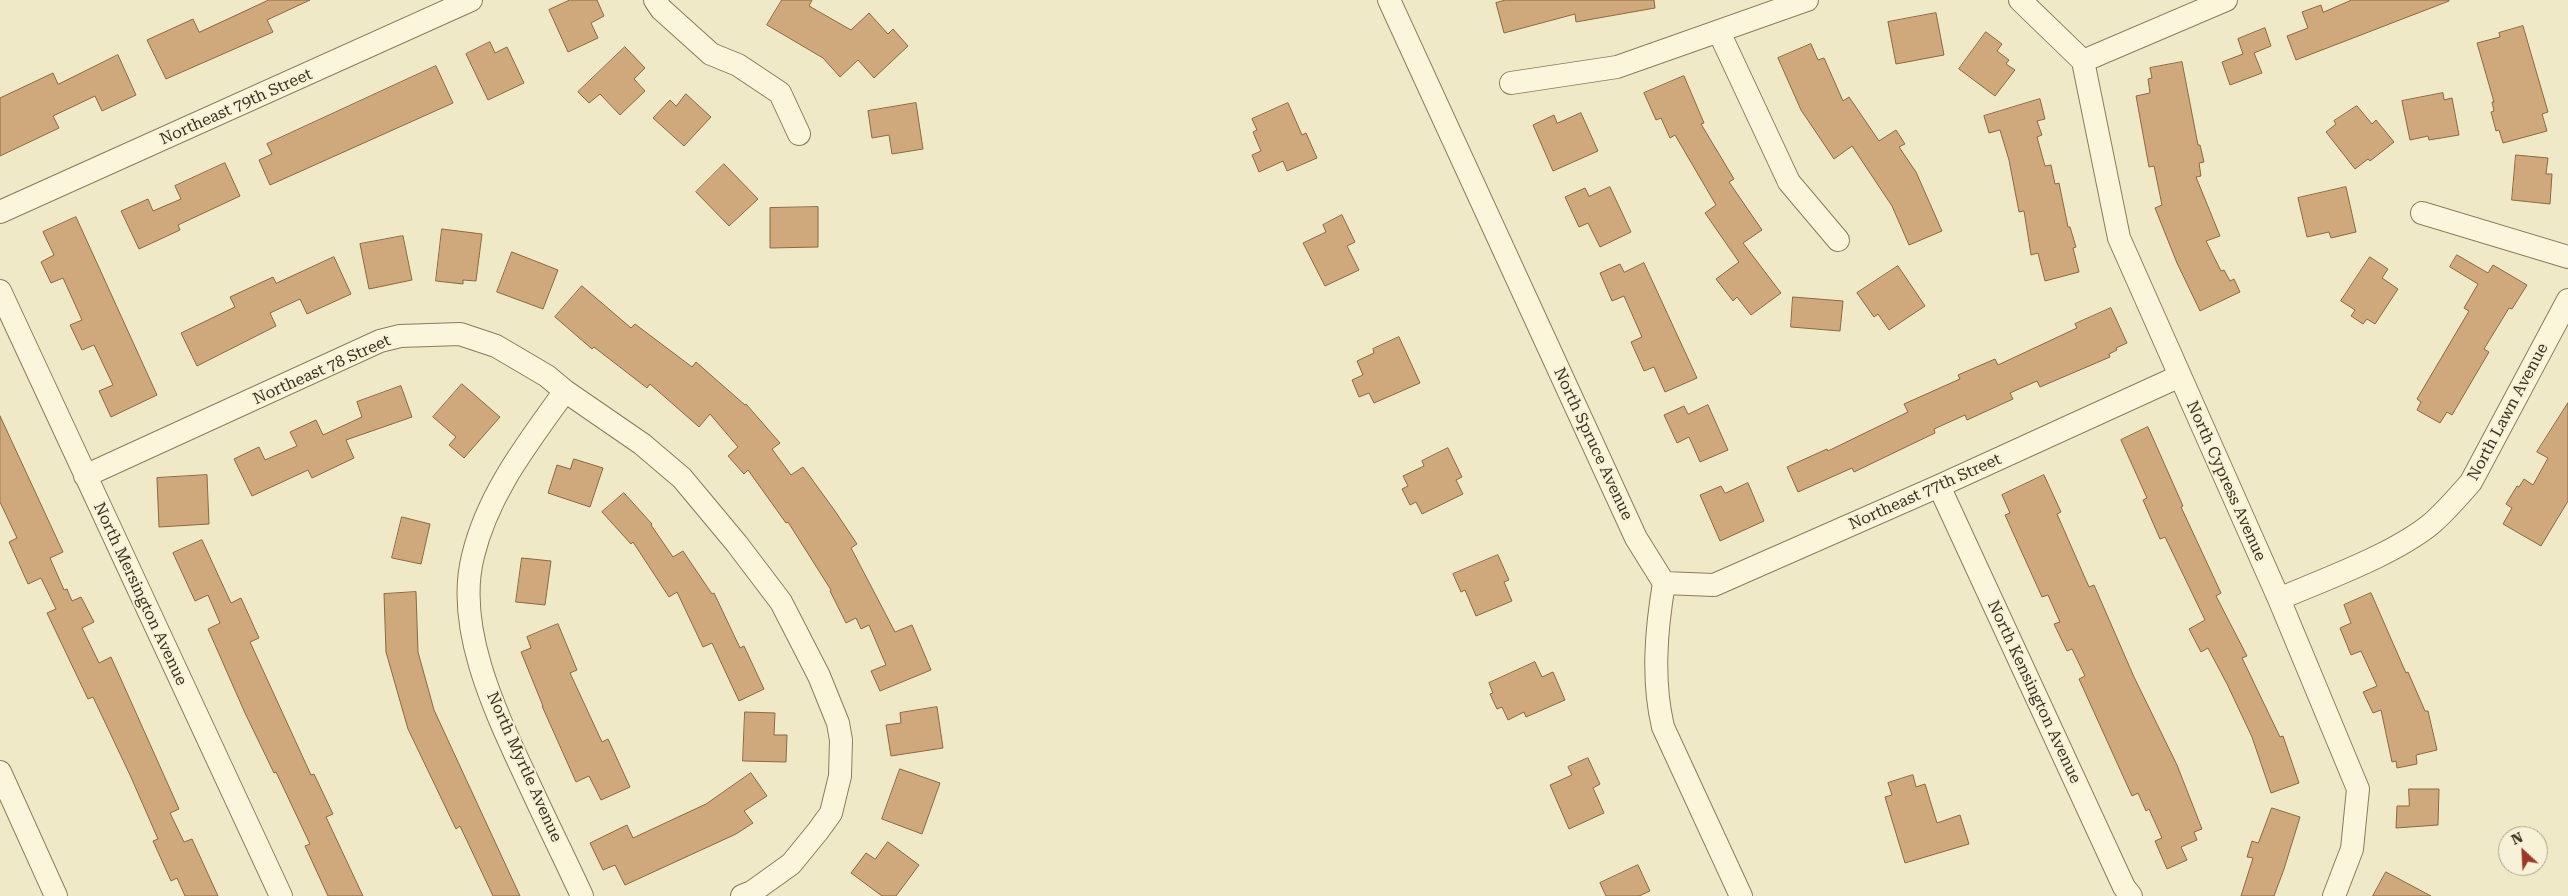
<!DOCTYPE html>
<style>
body{margin:0}
#map{position:relative;width:2568px;height:896px;overflow:hidden;background:#f0e9c7;font-family:"Roboto Serif",serif}
canvas{display:block}
.north{position:absolute;left:2498px;top:826px;width:50px;height:50px;box-sizing:border-box;background:#f7f2d7;border:1px solid #aca58d;border-radius:50%;rotate:335deg;font-size:14px;font-weight:700;line-height:20px;text-align:center;color:#3c311f}
.north::after{content:'';display:block;margin:auto;width:18px;height:22px;background:#9d3829;clip-path:polygon(50% 0,100% 100%,50% 72%,0 100%)}
</style>
<div id="map">
<canvas width="2568" height="896"></canvas>
<div class="north">N</div>
</div>
<script>
const context = document.querySelector('canvas').getContext('2d');
context.lineJoin = 'round';
function fill(path, color) {
  context.fillStyle = color;
  context.fill(path, 'evenodd');
}
function trace(path, color, width, dash) {
  context.strokeStyle = color;
  context.lineWidth = width;
  context.lineCap = dash ? 'butt' : 'round';
  context.setLineDash(dash || []);
  context.stroke(path);
}
function label(font, color, halo, rows, align = 'center') {
  context.font = font + ' "Roboto Serif",serif';
  context.lineWidth = 4;
  context.setLineDash([]);
  context.textBaseline = 'middle';
  context.strokeStyle = halo;
  context.fillStyle = color;
  for (const [text, x, y, turn = 0] of rows) {
    context.save();
    context.translate(x, y);
    context.rotate((+turn || 0) * Math.PI / 180);
    context.textAlign = isNaN(turn) ? turn : align;
    if (halo) context.strokeText(text, 0, 0);
    context.fillText(text, 0, 0);
    context.restore();
  }
}
const building = new Path2D(`
 M269,0H310L267,20L273,32L166,79L147,40L193,19L199,32Z
 M570,0H597L604,16L591,23L598,38L568,52L549,10Z
 M782,0H812L809,6L851,30L869,13L888,34L893,29L908,46L874,78L858,60L840,77L823,58L767,25Z
 M1506,0H1654L1655,8L1576,22L1575,14L1504,33L1496,3Z
 M2352,0H2449V1L2296,60L2287,36L2308,28L2302,12L2321,5L2323,12Z
 M1936,13L1944,55L1896,64L1888,22Z
 M2523,26L2548,112L2542,114L2547,131L2503,143L2499,130L2496,131L2491,112L2494,111L2492,102H2494L2477,43L2500,37L2499,33Z
 M2265,28L2271,46L2254,53L2262,73L2230,85L2222,62L2243,54L2238,39Z
 M1986,32L2002,44L1997,51L2009,60L2006,64L2015,70L1995,96L1959,69Z
 M490,42L495,53L507,47L524,83L488,100L466,54Z
 M1811,44L1818,60L1824,58L1843,101L1849,97L1879,141L1896,130L1905,144L1899,147L1916,172L1942,231L1909,245L1892,206L1852,146L1834,159L1801,110L1778,58Z
 M625,47L645,68L634,79L645,91L620,115L600,94L589,103L578,92Z
 M118,55L136,95L102,111L95,96L53,116L59,128L0,156V98L53,73L58,84Z
 M2182,62L2198,145H2200L2204,162L2199,163L2201,176L2196,177L2220,236L2206,241L2221,271L2224,270L2230,281L2234,279L2240,292L2200,311L2177,263L2155,208L2162,205L2154,166L2149,167L2136,96L2150,93L2148,79L2152,78L2150,68Z
 M436,66L453,103L270,185L259,160L272,154L267,144Z
 M1684,76L1704,123L1701,124L1734,179L1729,182L1762,230L1743,243L1781,293L1751,315L1737,297L1733,301L1716,279L1739,262L1705,213L1716,205L1675,135L1670,138L1661,118L1656,120L1644,93Z
 M2443,93L2444,100L2452,98L2459,135L2429,140L2428,136L2410,140L2402,101Z
 M686,94L711,117L684,146L653,118L670,100L676,106Z
 M2040,99L2045,119L2037,121L2042,135L2037,137L2045,166L2051,165L2055,184L2059,183L2068,227H2070L2076,247L2073,248L2079,272L2045,281L2038,253L2031,255L2024,211L2019,212L2009,160L2000,130L1989,133L1984,116Z
 M916,103L923,149L892,154L889,135L872,138L868,111Z
 M1288,103L1302,135L1306,133L1317,158L1287,171L1283,161L1259,172L1252,155L1261,151L1253,132L1257,130L1252,119Z
 M2357,106L2372,124L2376,120L2394,142L2370,161L2368,159L2355,169L2326,132L2336,124L2334,121Z
 M1581,113L1598,151L1553,171L1533,125L1554,115L1557,123Z
 M2516,155L2548,158L2546,174H2552L2550,204L2512,200Z
 M225,163L240,196L178,225L180,230L139,249L121,211L148,199L153,211L181,199L175,186Z
 M724,164L758,199L729,226L696,192Z
 M1610,187L1631,232L1600,247L1588,223L1579,227L1565,197L1585,188L1589,196Z
 M2346,187L2356,232L2331,238L2329,232L2307,237L2298,198Z
 M818,207V247L770,248V208Z
 M1342,215L1355,242L1347,246L1359,270L1325,286L1303,243L1326,232L1323,225Z
 M76,217L157,395L111,417L99,391L113,385L94,345L82,350L70,325L82,320L63,278L51,283L41,262L54,255L43,232Z
 M442,229L482,234L476,281L463,280V284L436,281Z
 M403,236L412,280L369,289L360,244Z
 M512,252L558,270L543,309L497,292Z
 M2457,255L2488,273L2493,265L2527,285L2512,309L2509,308L2484,349L2489,352L2452,415L2447,412L2440,423L2417,410L2421,402L2417,399L2469,311L2464,308L2478,284L2450,267Z
 M334,257L351,294L307,314L300,299L270,313L276,326L197,366L181,333L235,307L230,297L273,277L276,283Z
 M2370,257L2388,269L2382,278L2398,289L2375,324L2367,319L2363,324L2351,316L2355,310L2341,301Z
 M1644,263L1697,378L1665,392L1654,367L1644,371L1631,342L1642,337L1624,296L1612,301L1600,273L1620,264L1624,272Z
 M1898,266L1925,306L1889,330L1878,314L1874,317L1857,293Z
 M582,286L631,328L635,324L692,367L696,362L745,405L746,404L780,443L772,449L791,475L803,467L835,511L857,544L851,548L895,632L912,625L931,670L880,691L871,671L886,665L869,625L861,629L856,618L846,623L830,591L831,590L788,522L786,523L748,470L744,474L728,456L738,447L710,414L699,427L650,384L647,388L594,347L592,349L555,317Z
 M1793,297L1843,301L1840,331L1791,327Z
 M2111,308L2127,343L2116,348L2117,350L2109,354L2110,357L2040,387L2037,381L2010,393L2013,399L1967,420L1965,415L1934,429L1935,433L1854,472L1852,468L1798,492L1787,467L1827,449L1828,451L1908,412L1904,404L1960,379L1958,375L1995,359L1998,365L2077,328L2075,324Z
 M1399,337L1420,383L1374,403L1369,393L1359,397L1352,380L1363,375L1357,361L1374,353L1373,349Z
 M462,384L500,417L464,458L449,445L456,437L433,417Z
 M401,386L412,417L346,440L354,458L312,478L308,470L252,496L234,459L259,447L265,460L297,446L290,432L316,420L323,435L362,417L357,402Z
 M2568,403V501L2541,546L2503,524L2512,508L2506,504L2517,486L2519,487L2524,479L2533,485L2548,458L2537,452Z
 M1708,405L1728,450L1700,462L1689,437L1677,443L1664,415L1684,406L1688,414Z
 M0,416L63,552L50,558L64,590L67,589L72,601L81,597L94,622L82,628L99,663L111,657L179,809L170,813L184,842L192,839L218,896H185L177,878L171,881L153,841L158,839L130,775L93,697L88,699L47,613L56,609L41,578L28,584L9,542L17,538L0,502Z
 M2148,427L2183,506L2181,507L2221,593L2216,596L2247,656L2242,658L2280,737L2283,736L2299,783L2271,793L2252,737L2227,684L2208,648L2201,652L2189,629L2205,620L2165,537L2160,539L2143,500L2147,498L2121,440Z
 M1448,448L1462,477L1456,480L1463,494L1422,514L1416,502L1410,505L1402,489L1408,486L1403,476L1424,466L1422,461Z
 M574,459L603,468L590,507L548,493L557,465L570,469Z
 M207,475L209,524L159,527L157,478Z
 M2044,475L2061,512L2057,514L2089,587L2094,585L2134,677L2177,765L2202,829L2194,832L2197,840L2181,847L2187,860L2167,869L2155,841L2162,838L2149,809L2146,811L2138,793L2132,796L2079,679L2085,676L2072,649L2067,651L2054,624L2060,622L2048,595L2042,597L2005,515L2010,513L2002,495Z
 M1748,483L1764,521L1720,541L1700,495L1721,486L1725,493Z
 M624,493L652,524L651,525L673,557L683,551L712,594L714,593L740,648L744,646L764,689L739,701L712,643L703,647L677,592L669,597L633,542L631,544L602,512Z
 M402,517L430,524L421,564L392,558Z
 M202,540L231,603L241,598L259,638L250,642L311,775L314,774L333,814L326,817L363,896H328L305,846L310,844L276,772L274,773L245,713L208,629L220,623L208,595L195,601L173,553Z
 M1498,555L1509,580L1504,582L1512,601L1476,616L1465,590L1461,592L1453,574Z
 M522,558L551,561L545,605L516,602Z
 M416,592L418,652L434,710L520,896H493L460,826L456,829L408,729L386,652L384,594Z
 M2371,593L2406,673L2408,672L2425,711H2428L2437,750L2416,755L2417,764L2397,768L2396,761L2392,762L2381,710L2373,713L2363,692L2377,686L2361,651L2351,655L2340,628L2351,623L2344,605Z
 M558,624L577,670L570,673L602,742L608,739L630,787L601,800L589,776L576,782L542,706H543L521,652L531,648L527,637Z
 M1535,662L1542,677L1553,672L1565,700L1526,717L1524,712L1508,720L1502,707L1497,709L1490,694L1493,693L1489,683Z
 M937,707L943,748L891,756L886,725L901,723L900,713Z
 M745,712L775,713L774,735H787L786,762L743,761Z
 M1588,758L1600,784L1593,788L1604,813L1569,829L1550,785L1572,775L1568,767Z
 M900,769L940,783L922,834L882,819Z
 M751,773L767,796L744,811L753,823L736,834L625,885L615,865L603,870L590,843L627,825L633,838L706,804Z
 M1913,775L1916,787L1925,784L1937,823L1960,815L1969,844L1905,863L1885,797L1892,795L1888,783Z
 M2409,789H2439L2438,825L2396,828L2397,806H2409Z
 M2272,808L2300,817L2284,869L2274,896H2241L2253,858L2247,857L2252,841L2258,843Z
 M888,842L919,865L896,896H882L851,873L866,853L875,859Z
 M1638,865L1650,891L1639,896H1606L1600,883Z
 M2386,872L2431,896H2373Z`);
fill(building, '#cfa97c');
trace(building, '#8c6840', 1);
const minor = new Path2D(`
 M655,0L661,9L711,54L738,65L780,93L799,134
 M1389,0L1636,538L1664,583C1656,631 1652,680 1663,727L1741,896
 M2020,0L2083,61
 M1719,32L1789,182L1838,240
 M2083,61L2119,238L2279,599L2358,789L2352,849L2334,896
 M2083,61L2226,0
 M1511,83L1617,67L1807,0
 M0,212L471,0
 M2422,213L2568,257
 M0,291L281,896
 M565,391C528,443 488,493 473,556C454,631 499,719 530,786C547,823 565,859 582,896
 M85,476L380,341L400,336L460,334L496,346L547,376L565,391L642,444L682,478L737,544L781,602L819,676L838,723L841,740L840,776L831,813L818,831L791,864L752,892L742,896
 M1939,486L2124,887L2131,896
 M1664,583L1714,585L1939,486L2180,376
 M2279,599C2325,579 2393,555 2431,524C2446,511 2458,497 2471,482L2568,300
 M0,772L56,896`);
trace(minor, '#8c7c5b', 24);
trace(minor, '#faf5db', 22);
label('16px', '#3c311f', '#f7f2d7', [
 ["Northeast 79th Street",236,107,-24],
 ["Northeast 78 Street",322,370,-24],
 ["North Lawn Avenue",2508,412,-62],
 ["North Spruce Avenue",1593,444,65],
 ["North Cypress Avenue",2226,481,66],
 ["Northeast 77th Street",1925,492,-24],
 ["North Mersington Avenue",140,594,65],
 ["North Kensington Avenue",2034,692,65],
 ["North Myrtle Avenue",524,767,66]
]);
</script>
